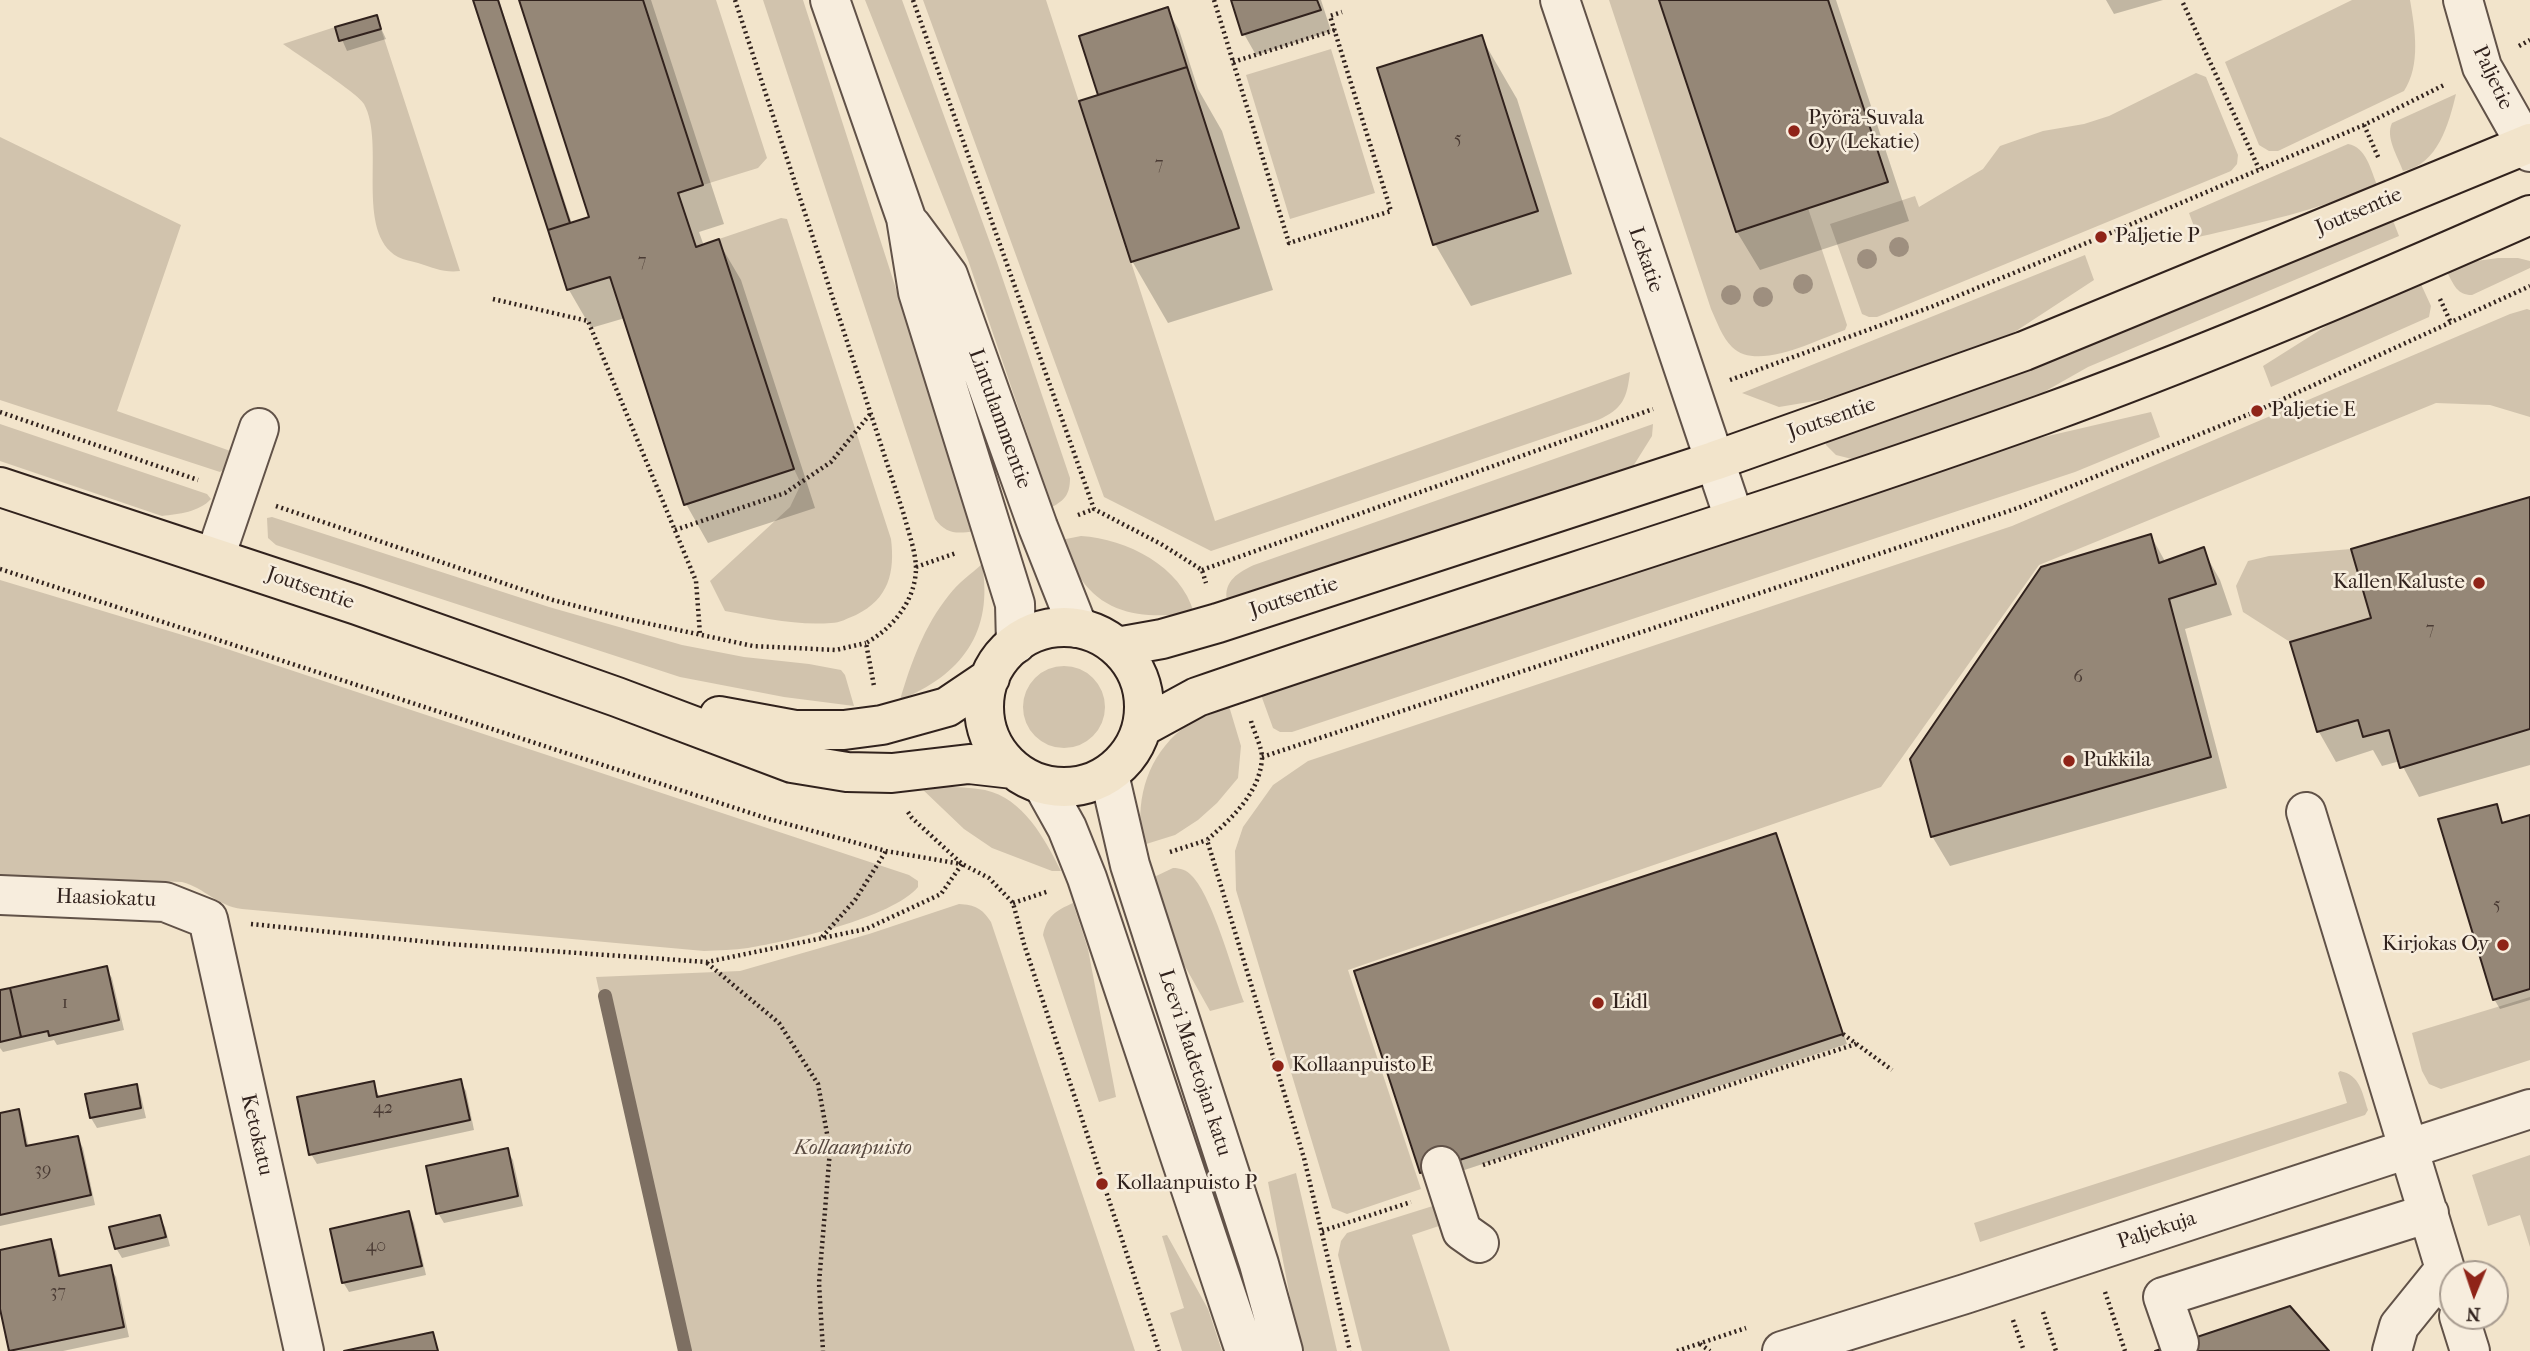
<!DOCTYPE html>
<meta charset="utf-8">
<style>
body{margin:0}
#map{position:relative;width:2530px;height:1351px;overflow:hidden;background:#f2e4cb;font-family:"IM FELL French Canon",serif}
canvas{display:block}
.north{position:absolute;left:2439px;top:1260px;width:70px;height:70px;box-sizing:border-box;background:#f7eddd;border:2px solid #a89c90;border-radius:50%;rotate:182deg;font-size:19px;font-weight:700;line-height:28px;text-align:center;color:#31221d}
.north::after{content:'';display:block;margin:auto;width:24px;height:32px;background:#8f2418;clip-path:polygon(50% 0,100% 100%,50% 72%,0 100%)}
</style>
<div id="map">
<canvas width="2530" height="1351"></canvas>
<div class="north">N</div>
</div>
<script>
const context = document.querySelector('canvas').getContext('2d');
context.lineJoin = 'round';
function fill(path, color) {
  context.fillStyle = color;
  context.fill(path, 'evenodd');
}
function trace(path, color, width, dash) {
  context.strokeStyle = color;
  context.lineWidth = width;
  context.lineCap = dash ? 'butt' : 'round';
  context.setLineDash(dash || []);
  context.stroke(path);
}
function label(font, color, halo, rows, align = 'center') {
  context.font = font + ' "IM FELL French Canon",serif';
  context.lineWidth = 5;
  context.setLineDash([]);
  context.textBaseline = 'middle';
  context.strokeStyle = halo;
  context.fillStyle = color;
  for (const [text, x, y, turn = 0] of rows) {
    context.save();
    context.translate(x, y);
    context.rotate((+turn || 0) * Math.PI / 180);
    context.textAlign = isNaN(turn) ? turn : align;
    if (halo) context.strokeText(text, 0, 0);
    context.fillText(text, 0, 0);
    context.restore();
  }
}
fill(new Path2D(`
 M643,0H716L767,158L758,168L703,185Z
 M763,0H803L974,531C957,534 946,534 935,519Z
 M865,0H902L997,262L1070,478C1070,494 1065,500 1052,507L968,260Z
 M923,0H1046L1215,521L1630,372C1627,398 1623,409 1598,420L1211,551L1104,497Z
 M1609,0H1659L1736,232L1808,208L1847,325L1845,330C1816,340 1757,372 1732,347C1722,337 1717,322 1711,309Z
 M2352,0H2410C2415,29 2421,65 2404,91L2278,151H2269L2259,145L2225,62Z
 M335,27L340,41L381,29L460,271C445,273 433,268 418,263C412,261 404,260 398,257C354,232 386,144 364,104C359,94 297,54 283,44Z
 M1331,49L1375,193L1290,219L1246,75Z
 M2196,73L2206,77L2238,155L2237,164L2231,171L1877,317H1869L1862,314L1830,224L1915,196L1919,207L1983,169L2000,146L2043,131L2084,124L2109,116Z
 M2456,94C2449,123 2438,165 2403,171C2398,157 2385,137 2392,123Z
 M0,137L181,225L117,411L239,454L235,462L220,472L0,400Z
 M2348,144C2366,147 2371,170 2377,185C2319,210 2260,223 2198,237L2189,213Z
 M781,218L787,219L891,539C895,572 889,599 856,615C848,618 840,623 831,623C796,626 759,617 725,611L710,581L790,507L801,484L794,469L719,239Z
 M2392,218L2399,236L2088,367L2021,405L1856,460L1836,455L1826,445V441Z
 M2085,255L2094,280L2013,333L1886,382L1821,400L1779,407L1742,393Z
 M2498,258H2518L2530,261V268L2472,295C2457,295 2454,285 2447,272L2469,262Z
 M2420,282L2431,306L2429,317L2271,387L2263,366L2347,313Z
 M2527,309L2530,310V417L2490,405L2436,403L2039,565L1881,787L1348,970L1421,1189L1347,1214L1332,1208L1236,890L1235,851L1243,827L1273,785L1308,761L2012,526L2510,314Z
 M2151,412L2160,437L2075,472L1292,732H1280L1273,728L1261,695L2018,443Z
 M0,424L207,494L211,499C199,512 179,514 162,516L0,461Z
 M1653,424L1652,436L1632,468L1227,601C1223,581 1239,572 1254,565Z
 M272,517L549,607L682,645L744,657L809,664L841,670L845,675L854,706L784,697L680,677L276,545L268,538L267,518Z
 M1081,536C1127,539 1181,566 1194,613C1151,618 1108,618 1081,579C1073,568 1067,553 1061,540Z
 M2351,549L2371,618L2290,642L2243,612L2236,586L2248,561L2269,556Z
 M982,564C994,633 961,675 900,700C911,663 924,626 949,595C958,583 971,574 982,564Z
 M0,580L209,643L909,875L918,881V887C892,918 789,941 748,948C734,950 719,950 704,951L242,909C217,906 205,888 182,882L0,875Z
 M1023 707a41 41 0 1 1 82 0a41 41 0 1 1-82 0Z
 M1229,706L1241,746L1238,778L1217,803L1198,820L1175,835L1143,845C1135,804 1145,763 1176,734C1190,721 1212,714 1229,706Z
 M920,787C942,787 964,786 985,790C1023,798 1045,839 1061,871H1052L992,848L964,829Z
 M1173,868C1180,868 1187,870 1192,876C1212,896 1233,972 1244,1002L1210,1011L1177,952L1152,878Z
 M1073,903L1088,949L1116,1097L1099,1102L1043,935C1047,916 1055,911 1073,903Z
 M959,904C975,905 982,908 991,922L1135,1351H679L596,977L740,971L869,934Z
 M2530,997V1060L2441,1089L2429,1084L2422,1071L2412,1033Z
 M2340,1071C2360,1075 2362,1092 2368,1110L2365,1115L1980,1242L1974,1223L2347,1103L2338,1073Z
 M2530,1155V1247L2520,1215L2488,1226L2472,1175Z
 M1296,1173L1337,1351H1303L1293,1313L1268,1182Z
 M1436,1205L1442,1225L1412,1235L1450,1351H1362L1338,1255L1341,1241L1347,1233Z
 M1167,1235L1208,1309L1222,1351H1182L1170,1313L1184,1308L1162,1236Z`), '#d1c3ad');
fill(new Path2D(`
 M475,0H499L572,224L591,218L520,0H651L724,224L699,232L704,246L718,241L741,280L815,508L708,543L686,504L625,318L591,328L569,290Z
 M1233,0H1321L1331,31L1256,55L1244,34Z
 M1661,0H1836L1909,221L1760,270L1737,232Z
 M2106,0H2163L2114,14Z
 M1167,9L1179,30L1198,89L1222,131L1273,290L1168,323L1132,261L1100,96L1081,37Z
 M376,17L386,39L347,51L337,28Z
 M1481,37L1517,99L1572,274L1471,306L1435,244Z
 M2530,498V765L2419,797L2400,761L2382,766L2373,750L2336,762L2319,732L2373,620Z
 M2151,536L2166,563L2203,550L2220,580L2232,615L2185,629L2227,788L1950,866L1932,836Z
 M2496,806L2504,824L2530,817V1000L2500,1009L2494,999Z
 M1775,835L1781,845L1847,1044L1428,1182L1422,1172Z
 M106,968L112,978L124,1030L57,1045L54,1040L3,1052L0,1048V992Z
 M460,1081L466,1091L474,1130L317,1164L311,1154L373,1083L380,1098Z
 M136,1086L141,1096L146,1118L97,1128L91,1118Z
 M18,1111L23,1121L29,1148L78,1138L83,1148L95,1205L0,1226V1115Z
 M507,1150L513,1160L523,1206L444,1223L438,1213Z
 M409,1213L414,1223L426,1275L349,1292L343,1282Z
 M159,1217L165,1227L170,1246L122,1258L116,1248Z
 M50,1241L56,1251L61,1277L110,1267L116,1277L129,1337L63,1351H11L0,1301V1252Z`), '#0003');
trace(new Path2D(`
 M605,996L685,1351`), '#7d6f62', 14);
const building = new Path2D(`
 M473,0H498L570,223L548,230Z
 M519,0H643L703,185L678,193L696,247L719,239L794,469L684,505L610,277L567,290L548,230L589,217Z
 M1231,0H1317L1321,10L1242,35Z
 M1659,0H1828L1888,182L1736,232Z
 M1168,7L1187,67L1098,95L1079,36Z
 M377,15L381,29L339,41L335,27Z
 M1482,35L1538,211L1433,245L1377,68Z
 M1187,67L1239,228L1131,262L1079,101Z
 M2530,497V729L2400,768L2389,730L2363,737L2358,720L2317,732L2290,642L2371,618L2351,549Z
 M2151,534L2159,563L2204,547L2216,584L2169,599L2211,757L1931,837L1910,759L2041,567Z
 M2497,804L2502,823L2530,815V989L2493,1000L2438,819Z
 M1776,833L1843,1034L1420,1173L1354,971Z
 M107,966L119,1020L49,1036L48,1031L21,1037L10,988Z
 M10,988L21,1037L0,1042V990Z
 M461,1079L470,1120L309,1155L297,1097L374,1081L377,1097Z
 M137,1084L141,1108L90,1118L85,1094Z
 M19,1109L26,1146L78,1136L91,1195L0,1215V1113Z
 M508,1148L518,1196L436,1214L426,1166Z
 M409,1211L422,1266L342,1283L330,1229Z
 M160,1215L166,1237L115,1249L109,1227Z
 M51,1239L59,1276L111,1265L124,1327L9,1351L0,1309V1250Z
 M2290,1306L2329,1351H2155Z
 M433,1332L438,1351H344Z`);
fill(building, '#958777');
trace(building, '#31221d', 2);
const minor = new Path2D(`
 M830,0L906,218L918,292L1015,604L1016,644
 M1560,0L1734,518
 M2463,0L2482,67L2530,152
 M911,225L948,275L1038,527L1078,628
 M215,557L259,428
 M1109,774L1130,865L1259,1264L1283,1351
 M1043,785L1067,828L1087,878L1245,1351
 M2306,812L2453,1295
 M0,895L165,902L208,919L304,1351
 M1441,1166L1462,1231L1479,1243
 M2459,1316L2470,1351
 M2179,1343L2163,1297L2429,1213
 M1782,1351L1965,1294L2530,1109
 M2392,1351L2399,1326L2445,1269`);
const major = new Path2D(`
 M0,487L357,605L617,697L792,763L847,772L892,773L969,764L1013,769
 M984 707a80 80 0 1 1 160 0a80 80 0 1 1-160 0Z
 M1117,647L1162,639L1218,623L1714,461L2024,351L2530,143
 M719,716L795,730H844L882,725L947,707L990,678
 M1142,727L1197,697C1478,600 1762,515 2042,415C2207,355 2370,286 2530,215`);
trace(minor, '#615248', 42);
trace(major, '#31221d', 42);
trace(new Path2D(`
 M735,0L904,515C908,531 916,552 916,569C915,601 893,628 866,643L874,686
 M913,0L1094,509L1161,544L1202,570L1206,583
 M1214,0L1289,243L1391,211L1330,16L1342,12
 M2183,3L2259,169
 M2519,46L2530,40
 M1233,62L1335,30
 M2364,125L2379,159
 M493,299L588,321L696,581L700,634
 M2440,299L2451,323
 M1730,380L1931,307L2101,237L2364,125L2446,84
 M0,412L198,480
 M276,506L553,600L627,619L753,646L836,650L866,643
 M1078,515L1094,509
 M675,530L785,493L831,462L871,413
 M916,567L956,553
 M0,569L769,819L886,851L961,864
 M1202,570L1653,409
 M1251,721C1254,732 1262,747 1262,758C1260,793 1231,819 1207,840L1304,1158L1350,1351
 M1262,757L2018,508L2257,411L2530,286
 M908,812L912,818L962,864L989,878L1013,903L1024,944L1159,1351
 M1170,852L1207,840
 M1013,903L1049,891
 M251,924L449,944L707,962L866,929L941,894L962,864
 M822,937L855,900L886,851
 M707,963L779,1023L818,1084L830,1150L819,1283L823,1351
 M1843,1034L1892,1070
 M1483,1165L1856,1044
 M1322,1231L1411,1202
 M2105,1292L2125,1351
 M2043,1312L2056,1351
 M2013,1320L2024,1351
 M1700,1344L1710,1351
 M1677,1351L1746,1328`), '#31221d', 4.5, [2, 3.5]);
trace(minor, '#f7eddd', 38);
trace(major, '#f2e4cb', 38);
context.fillStyle = '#9e8f7f';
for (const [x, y] of [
 [1899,247],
 [1867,259],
 [1803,284],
 [1731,295],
 [1763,297]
]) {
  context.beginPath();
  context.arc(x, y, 10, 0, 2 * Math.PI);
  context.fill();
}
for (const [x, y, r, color] of [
 [1794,131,7,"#8f2418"],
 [2101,237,7,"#8f2418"],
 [2257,411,7,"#8f2418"],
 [2479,583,7,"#8f2418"],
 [2069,761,7,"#8f2418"],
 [2503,945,7,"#8f2418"],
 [1598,1003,7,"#8f2418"],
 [1278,1066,7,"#8f2418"],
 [1102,1184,7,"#8f2418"]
]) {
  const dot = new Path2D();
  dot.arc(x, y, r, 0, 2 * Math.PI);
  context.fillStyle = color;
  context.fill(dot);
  trace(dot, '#f7eddd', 2.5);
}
label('18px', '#4a3b34', null, [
 ["5",1458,140],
 ["7",1159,165],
 ["7",642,262],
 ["7",2430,630],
 ["6",2078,678],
 ["5",2497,906],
 ["1",65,1004],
 ["42",383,1109],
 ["39",43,1171],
 ["40",376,1247],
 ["37",58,1293]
]);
label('21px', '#31221d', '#f7eddd', [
 ["Paljetie",2492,78,65],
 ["Joutsentie",2359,212,-23],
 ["Lekatie",1645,260,71],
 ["Lintulammentie",999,419,70],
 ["Joutsentie",1832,419,-19],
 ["Joutsentie",310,589,19],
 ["Joutsentie",1294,598,-18],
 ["Haasiokatu",106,899,2],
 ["Leevi Madetojan katu",1194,1063,72],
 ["Ketokatu",256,1135,77],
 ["Paljekuja",2157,1231,-18]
]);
label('21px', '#31221d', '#f7eddd', [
 ["Pyörä-Suvala",1808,119],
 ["Oy (Lekatie)",1808,143],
 ["Paljetie P",2115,237],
 ["Paljetie E",2271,411],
 ["Kallen Kaluste",2465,583,"right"],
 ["Pukkila",2083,761],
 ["Kirjokas Oy",2489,945,"right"],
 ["Lidl",1612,1003],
 ["Kollaanpuisto E",1292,1066],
 ["Kollaanpuisto P",1116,1184]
], 'left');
label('italic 21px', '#594a41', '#f7eddd', [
 ["Kollaanpuisto",853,1149]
]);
</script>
